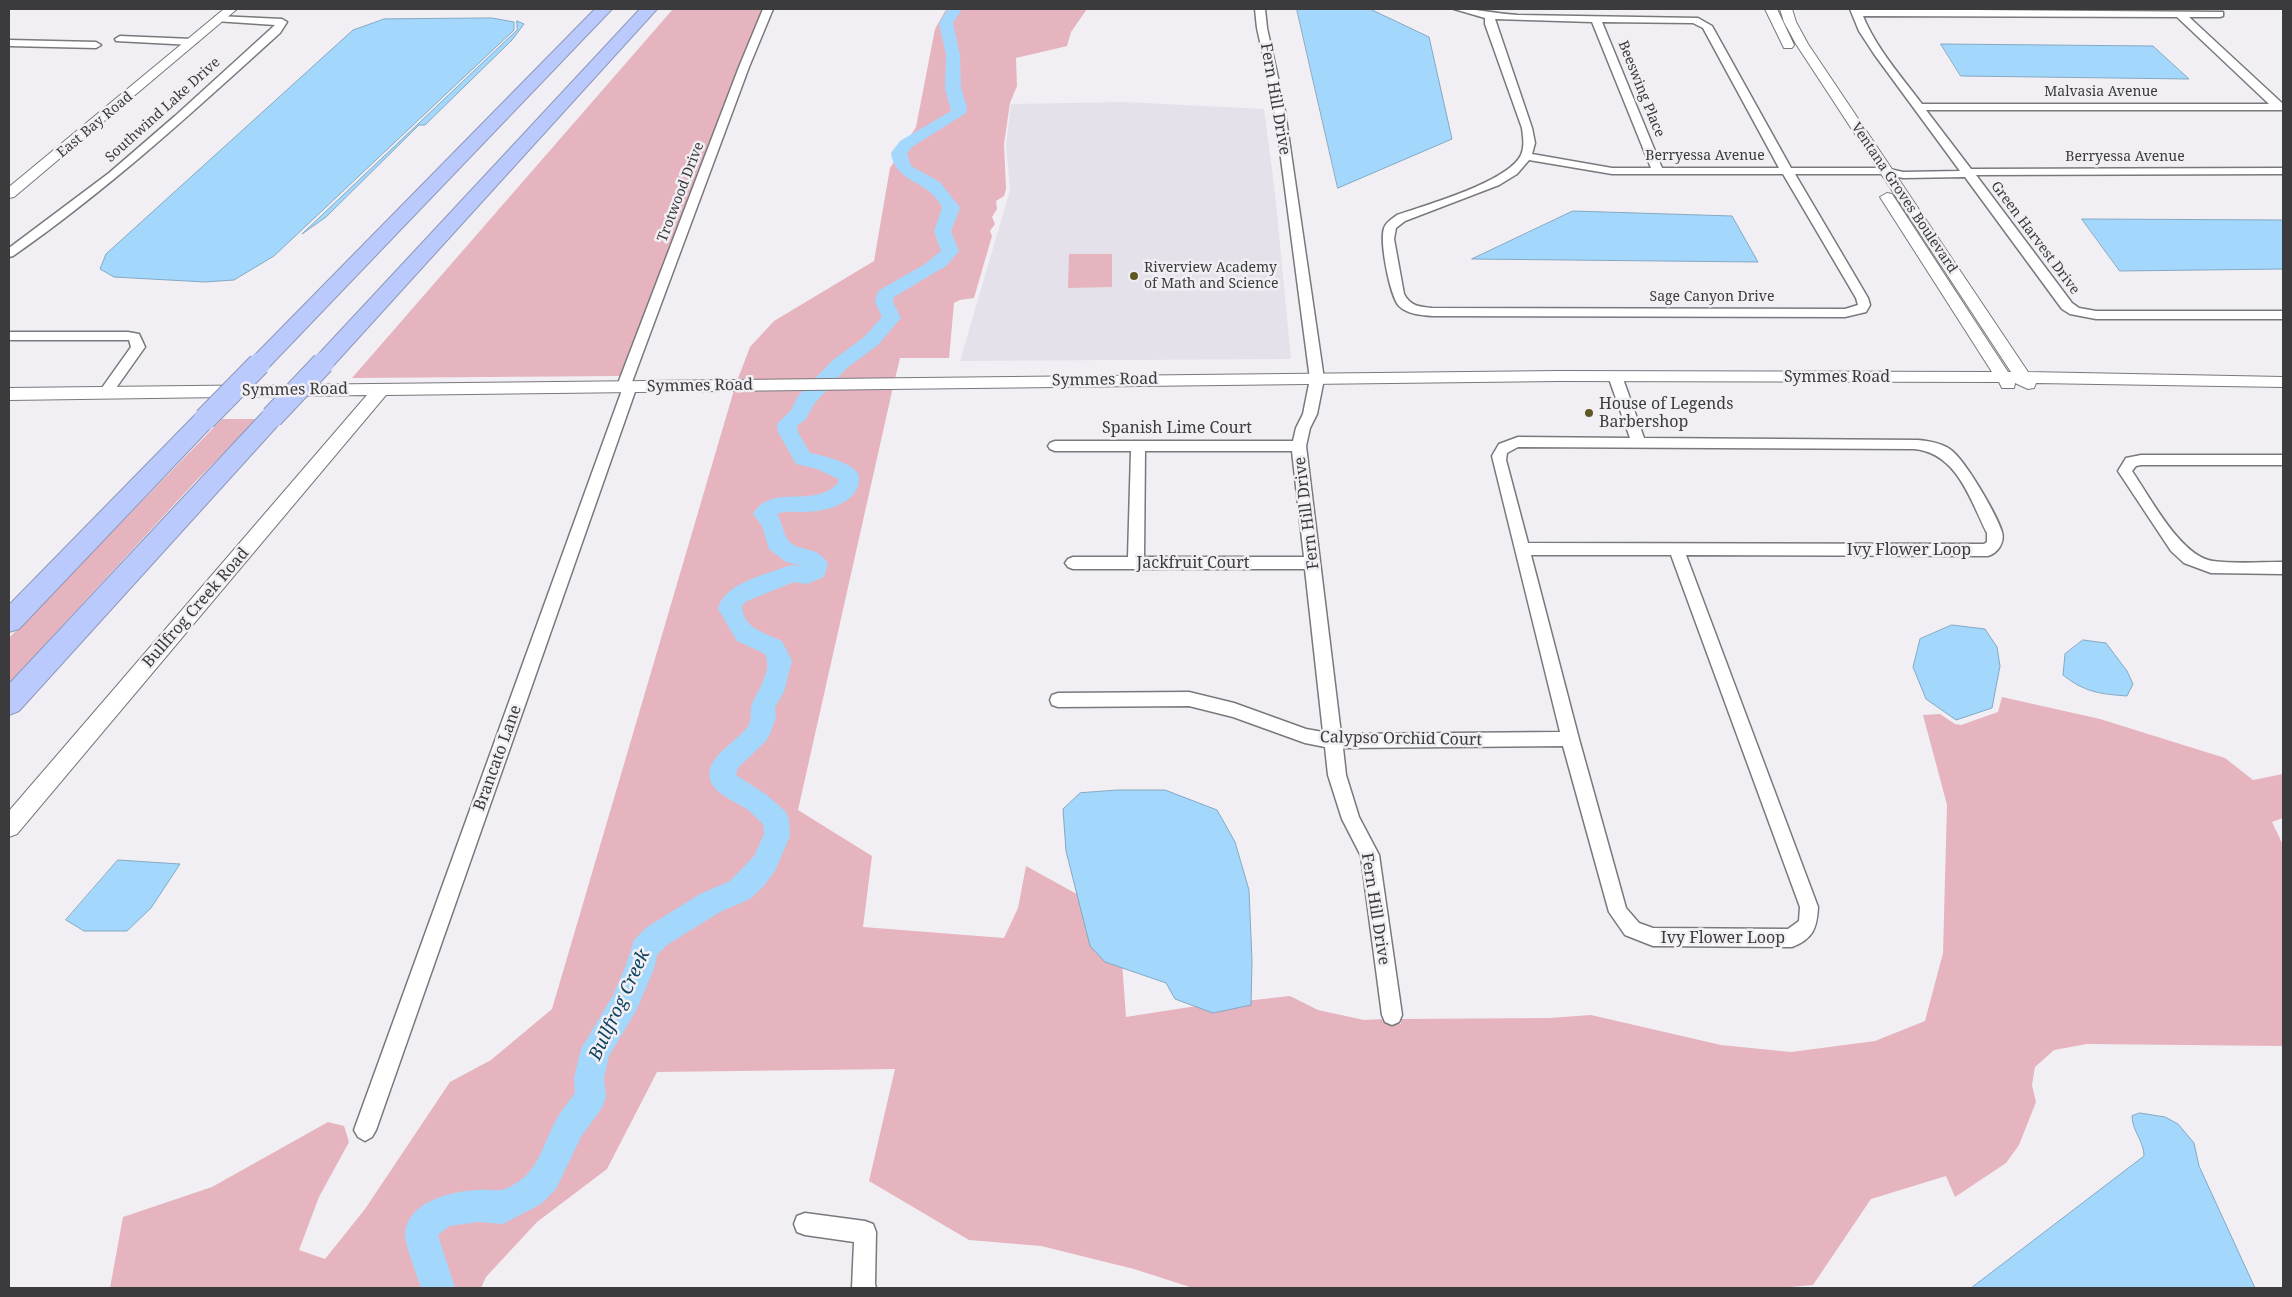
<!DOCTYPE html>
<style>
body{margin:0}
#map{position:relative;width:2292px;height:1297px;overflow:hidden;background:#f1eff4;font-family:"Noto Serif",serif}
canvas{display:block}
.frame{position:absolute;inset:0;border:10px solid #3b3a3c;pointer-events:none}
</style>
<div id="map">
<canvas width="2292" height="1297"></canvas>
<div class="frame"></div>
</div>
<script>
const context = document.querySelector('canvas').getContext('2d');
context.lineJoin = 'round';
function fill(path, color) {
  context.fillStyle = color;
  context.fill(path, 'evenodd');
}
function trace(path, color, width, dash) {
  context.strokeStyle = color;
  context.lineWidth = width;
  context.lineCap = dash ? 'butt' : 'round';
  context.setLineDash(dash || []);
  context.stroke(path);
}
function label(font, color, halo, rows, align = 'center') {
  context.font = font + ' "Noto Serif",serif';
  context.lineWidth = 5;
  context.setLineDash([]);
  context.textBaseline = 'middle';
  context.strokeStyle = halo;
  context.fillStyle = color;
  for (const [text, x, y, turn = 0] of rows) {
    context.save();
    context.translate(x, y);
    context.rotate((+turn || 0) * Math.PI / 180);
    context.textAlign = isNaN(turn) ? turn : align;
    if (halo) context.strokeText(text, 0, 0);
    context.fillText(text, 0, 0);
    context.restore();
  }
}
fill(new Path2D(`
 M1125,102L1264,109L1275,192L1291,359L960,361L1010,190L1006,145L1011,104Z`), '#e5e1eb');
fill(new Path2D(`
 M673,9H764L740,67L622,376L352,378Z
 M949,9H1087L1071,32L1067,46L1016,58L1017,86L1010,103L1004,144L1006,189L1004,196L996,201L997,209L992,217L995,224L990,231L992,236L974,298L960,300L954,303L949,358H900L895,379L737,381L750,347L774,321L874,261L890,168L916,127L935,29L945,11Z
 M1069,254H1112V287L1068,288Z
 M893,387L798,810L872,856L863,927L1004,938L1018,908L1026,866L1084,898L1121,948L1126,1017L1190,1007L1290,996L1318,1010L1364,1020L1384,1019L1385,1024H1401V1019L1549,1018L1591,1015L1721,1045L1791,1052L1875,1041L1925,1021L1943,953L1947,805L1923,715L1940,714L1955,724L1961,725L1998,712L2002,697L2100,719L2225,758L2253,780L2283,774V818L2272,822L2283,845V1046L2087,1044L2054,1050L2035,1067L2032,1085L2036,1102L2019,1145L2006,1163L1955,1197L1946,1176L1871,1199L1813,1285L1778,1288H1193L1134,1269L1041,1246L969,1240L869,1181L895,1069L657,1072L607,1169L537,1222L486,1277L481,1288H110L123,1217L212,1187L328,1122L344,1126L349,1142L319,1197L299,1250L325,1259L365,1209L450,1082L491,1060L552,1009L734,390Z
 M222,419H257L194,483L9,683V638Z`), '#e6b4be');
const water = new Path2D(`
 M1297,9H1370L1429,37L1452,139L1338,188Z
 M492,18L514,22V30L274,256L234,280L205,282L114,277L100,269L106,254L353,30L384,19Z
 M517,21L524,24L512,40L425,125H419L326,217L302,234L517,30Z
 M1941,44L2153,46L2189,79L1961,76Z
 M1573,211L1732,216L1758,262L1472,259Z
 M2082,219L2283,220V269L2120,271Z
 M1952,625L1985,629L1997,647L2000,666L1992,708L1956,720L1926,699L1913,667L1920,639Z
 M2083,640L2106,643L2127,671L2133,684L2127,696C2100,694 2084,692 2063,675L2065,654Z
 M1118,790H1165L1217,810L1235,842L1249,890L1252,961L1251,1005L1213,1013L1175,999L1166,983L1105,962L1090,946L1066,851L1063,809L1080,793Z
 M118,860L180,864L151,908L127,931H84L66,920Z
 M2140,1113L2165,1117L2178,1124L2194,1143L2199,1166L2255,1288H1971L2144,1156C2144,1141 2132,1131 2132,1116Z`);
fill(water, '#a3d7fc');
trace(water, '#84a8c2', 1);
fill(new Path2D(`
 M948,9H962L953,23L960,55L961,88L967,108L966,113L912,147L907,153L911,166L940,182L958,205L960,208L951,231L959,251L946,266L894,297L893,302L901,318L878,345L847,368L814,404L806,419L797,426L798,432L810,453C821,455 854,463 858,474C861,483 858,488 853,495C839,509 819,512 800,512C792,512 784,511 777,514C782,522 784,535 788,540C798,553 817,544 828,564L824,577L807,584L794,582L747,601L742,606C743,629 766,633 782,641L792,661L784,692L775,707L776,718L770,734L766,741L738,768L736,775L767,795L785,811L789,819L790,836L775,871L763,887L750,899L720,912L667,945L657,955L654,969L636,1011L609,1056L604,1078L606,1097L602,1108L581,1137L556,1189L541,1204L503,1224L478,1222L450,1226L438,1235L455,1288H421C418,1277 404,1243 405,1233C408,1201 452,1191 478,1190C497,1189 500,1194 518,1182C541,1167 545,1137 559,1115C564,1107 570,1100 575,1093L574,1078L581,1049L613,995L626,965L634,940L647,927L700,894L730,881L754,856L764,834L763,824C758,820 754,815 749,811C739,803 721,797 714,787C696,761 737,743 748,726C753,718 749,711 752,704C758,689 773,671 765,654L737,641L718,609C723,584 764,575 785,567L793,565L804,566L786,562L769,549L762,526L753,514C772,482 812,510 838,483V479L817,469L796,464L778,432L777,424L791,410L798,396L833,360L864,337L882,317L875,302L878,291L925,264L941,251L934,231L942,208L941,205C926,179 895,183 891,153L900,141L951,111L945,88L946,55L939,23Z`), '#a3d7fc');
const minor = new Path2D(`
 M763,9H773L749,67L632,382L637,386L376,1130L372,1137L365,1141L358,1137L354,1130L622,390L617,386L739,67Z
 M1255,9H1265L1267,28L1284,105L1324,379L1317,414L1310,428L1306,446L1341,734L1560,732L1492,456L1499,444L1518,437L1630,438L1608,376L1610,373H1620L1622,376L1644,438L1918,440C1929,441 1942,443 1951,450C1965,460 1997,515 2002,532C2005,542 1998,553 1988,556L1686,555L1818,907C1817,928 1813,939 1792,947L1653,946L1625,935L1609,912L1563,746L1343,748L1346,775L1359,817L1379,855L1402,1015L1399,1022L1392,1025L1385,1022L1382,1015L1361,856L1342,819L1328,775L1325,747L1305,743L1233,717L1189,706L1058,707L1052,705L1050,700L1052,695L1058,693L1189,692L1234,703L1306,729L1323,732L1305,569H1073L1068,567L1065,563L1068,559L1073,557H1128L1131,451H1055L1050,449L1048,446L1050,443L1055,441H1293L1296,428L1303,414L1310,379L1274,105L1257,28ZM1518,447L1914,449C1957,453 1970,499 1987,533V542L1984,544L1528,543L1506,460L1507,453ZM1145,451H1292L1304,557H1144ZM1531,555H1671L1800,907L1799,921L1788,929L1653,928L1639,923L1626,908L1579,739Z
 M1454,9C1475,8 1497,14 1518,15L1698,18L1712,26L1791,168H1885L1903,172L1960,171L1874,54L1859,31L1850,9L2223,12V16L2220,17H2189L2283,104V110H1926L1971,169L2283,168V174L1976,175L2072,303L2079,308L2096,311H2283V319H2096L2070,314L2062,309L1965,177L1903,178L1885,174H1795L1868,298L1870,305L1866,312L1845,317L1432,316C1421,315 1407,314 1399,306C1390,296 1378,237 1385,226C1387,222 1393,218 1397,215C1426,205 1508,182 1521,155C1525,146 1523,137 1522,128L1485,24V18ZM1863,16L2177,17L2269,104H1922C1901,76 1876,48 1863,16ZM1495,19L1592,22L1651,168H1612L1532,154L1535,143L1532,128ZM1602,22L1693,23L1703,28L1779,168H1662ZM1529,160L1612,174H1783L1856,298L1858,305L1845,309L1432,308C1420,307 1410,306 1404,294L1394,239L1396,228L1405,221L1499,185L1517,174Z
 M218,16L282,19L287,22L280,33C194,111 109,189 13,256L9,257V248L109,173L175,116L275,25L215,21V17Z
 M120,36L192,39L197,42L192,45L116,41L115,39Z
 M9,40L96,42L101,45L96,48L9,46Z
 M9,332H128L139,334L145,347L111,395L106,397L99,392L131,347L129,340H9Z
 M2141,455H2283V465H2141L2136,466L2132,471C2150,497 2181,557 2213,561C2236,564 2260,562 2283,562V574L2211,573L2184,563L2171,551L2118,471L2126,458Z
 M805,1213L865,1221L873,1224L876,1232L875,1284L876,1288H852L854,1242L805,1235L797,1232L794,1224L797,1216Z`);
const tertiary = new Path2D(`
 M224,9H237L14,197L9,198V187Z
 M1765,9H1777L1794,45L1792,48H1784Z
 M1780,9H1792L1796,22L1808,44L2028,372L2283,377V387L2036,383L2034,388L2028,389L2015,383L2014,388H2002L1999,382L1559,381L386,395L17,834L9,837V811L367,395L9,400V388L1559,371L1992,372L1880,197L1887,193L1892,194L2008,372H2011L1796,44L1784,22Z`);
const motorway = new Path2D(`
 M595,9H612L267,369L259,371L251,369L248,364L251,359Z
 M640,9H657L331,368L323,370L315,368L312,363L315,358Z
 M272,409L280,411L284,417L280,423L19,711L9,715V684L264,411Z
 M205,411L213,413L217,419L213,425L19,629L9,632V605L197,413Z`);
trace(minor, '#79787c', 3);
trace(tertiary, '#79787c', 2);
trace(motorway, '#8e98b9', 2);
fill(minor, '#fff');
fill(tertiary, '#fff');
fill(motorway, '#bacafd');
const motorwayBridge = new Path2D(`
 M272,417L323,363
 M205,419L259,364`);
trace(motorwayBridge, '#8e98b9', 24, []);
trace(motorwayBridge, '#bacafd', 22);
for (const [x, y, r, color] of [
 [1134,276,5,"#605824"],
 [1589,413,5,"#605824"]
]) {
  const dot = new Path2D();
  dot.arc(x, y, r, 0, 2 * Math.PI);
  context.fillStyle = color;
  context.fill(dot);
  trace(dot, '#f1eff4', 2);
}
label('14px', '#3b3a3c', '#f1eff4', [
 ["Beeswing Place",1641,89,68],
 ["Malvasia Avenue",2101,92],
 ["Southwind Lake Drive",163,110,-42],
 ["East Bay Road",95,125,-40],
 ["Berryessa Avenue",1705,156],
 ["Berryessa Avenue",2125,157],
 ["Trotwood Drive",681,192,-69],
 ["Ventana Groves Boulevard",1904,198,56],
 ["Green Harvest Drive",2035,238,53],
 ["Sage Canyon Drive",1712,297]
]);
label('14px', '#3b3a3c', '#f1eff4', [
 ["Riverview Academy",1144,268],
 ["of Math and Science",1144,284]
], 'left');
label('16px', '#3b3a3c', '#f1eff4', [
 ["Fern Hill Drive",1275,99,80],
 ["Symmes Road",1837,377],
 ["Symmes Road",1105,380,-1],
 ["Symmes Road",700,386,-1],
 ["Symmes Road",295,390,-1],
 ["Spanish Lime Court",1177,428],
 ["Fern Hill Drive",1307,513,-97],
 ["Ivy Flower Loop",1909,550],
 ["Jackfruit Court",1193,563],
 ["Bullfrog Creek Road",196,608,-49],
 ["Calypso Orchid Court",1401,739,1],
 ["Brancato Lane",498,758,-70],
 ["Fern Hill Drive",1375,909,81],
 ["Ivy Flower Loop",1723,938]
]);
label('16px', '#3b3a3c', '#f1eff4', [
 ["House of Legends",1599,404],
 ["Barbershop",1599,422]
], 'left');
label('italic 18px', '#0d4260', '#f1eff4', [
 ["Bullfrog Creek",620,1005,-65]
]);
</script>
